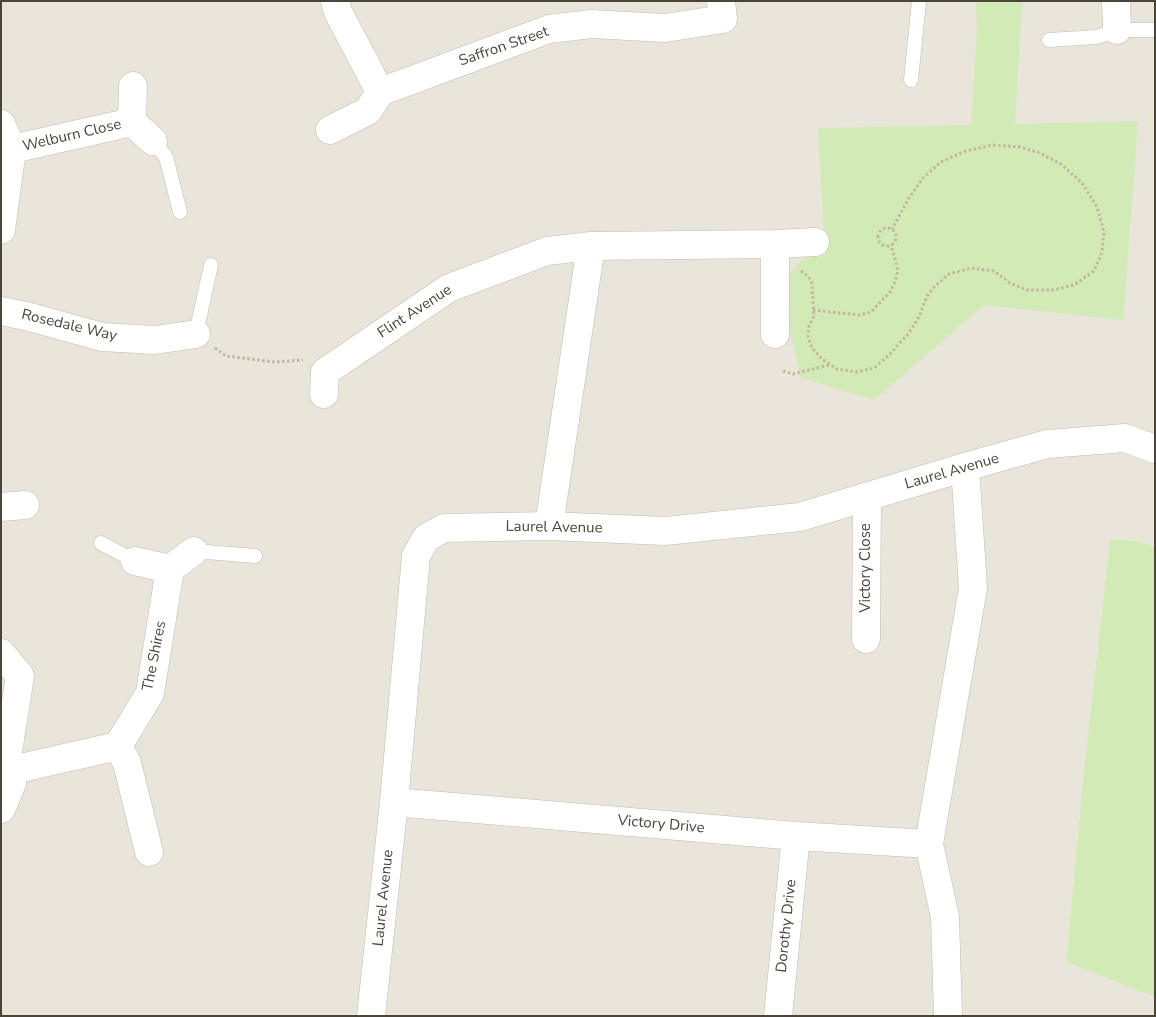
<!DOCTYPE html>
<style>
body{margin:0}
#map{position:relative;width:1156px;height:1017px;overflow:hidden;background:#f6f3ec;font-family:"Nunito Sans",sans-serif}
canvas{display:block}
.frame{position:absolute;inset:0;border:2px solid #4b4439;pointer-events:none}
</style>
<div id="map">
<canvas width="1156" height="1017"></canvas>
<div class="frame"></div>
</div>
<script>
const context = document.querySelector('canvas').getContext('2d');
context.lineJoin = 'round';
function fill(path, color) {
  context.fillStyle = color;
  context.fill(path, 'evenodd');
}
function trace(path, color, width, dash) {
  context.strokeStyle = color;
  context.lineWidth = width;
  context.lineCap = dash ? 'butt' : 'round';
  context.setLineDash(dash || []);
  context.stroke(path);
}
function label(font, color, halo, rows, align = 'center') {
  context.font = font + ' "Nunito Sans",sans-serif';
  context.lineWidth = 4;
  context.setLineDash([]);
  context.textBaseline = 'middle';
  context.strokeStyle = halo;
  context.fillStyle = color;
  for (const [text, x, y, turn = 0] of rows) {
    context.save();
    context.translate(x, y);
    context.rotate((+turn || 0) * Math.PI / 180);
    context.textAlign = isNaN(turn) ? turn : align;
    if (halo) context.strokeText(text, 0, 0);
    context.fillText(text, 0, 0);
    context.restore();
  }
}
fill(new Path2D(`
 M1,1H1155V547L1136,541L1110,539L1084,769L1066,962L1155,997V1016H1Z`), '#eae5da');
fill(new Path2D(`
 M976,1H1022L1015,124L1138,121L1123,320L984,305L874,400L801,378L791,338L787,277L806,255H825L818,128L971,125L977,25Z
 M1110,539L1136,541L1155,547V997L1066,962L1084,769Z`), '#d2eab5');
const lane = new Path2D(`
 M1049,40L1097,37L1117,30H1155
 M911,80L919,1
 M153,141L166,157L180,212
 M196,334L211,265
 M101,543L135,561
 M194,551L255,556`);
const street = new Path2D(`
 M335,1L338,12L380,92
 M1116,1L1117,30
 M132,122L133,86
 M1,124L12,149L1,230
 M330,130L368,111L380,92L549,29L591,24L665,28L723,19L721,1
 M12,149L132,122L153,141
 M775,244V334
 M1,311L30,317L102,337L155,340L196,334
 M324,394L325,372L449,288L547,251L591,246L775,244L815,242
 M1,507L25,505
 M549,526L591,246
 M170,569L194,551
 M866,639L867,497
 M1,653L20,676L6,764
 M118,746L127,763L149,852
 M12,770L118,746L150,693L170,569L135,561
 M394,802L796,836L929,844
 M1,809L12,783V770
 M371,1016L394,802L416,556L426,538L444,528L549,526L665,531L800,517L965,467L1047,444L1125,438L1155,449
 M778,1016L796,836
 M948,1016L945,917L929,844L973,588L965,467`);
trace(lane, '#c2bbae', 15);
trace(street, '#c2bbae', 29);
trace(new Path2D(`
 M878 237a9 9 0 1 1 18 0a9 9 0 1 1-18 0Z
 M801,271L809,277L812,284L814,316L809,326L808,336L812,348L822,359L837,369L857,372L874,368L889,355L908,334L919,317L927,296L934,287L949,274L971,268L994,271L1010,283L1027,290H1053L1074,285L1094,271L1102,252L1104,232L1097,207L1082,183L1061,164L1040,153L1020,147L993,145L966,151L941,162L923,178L909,198L892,229
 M813,310L859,315L871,312L890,292L895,282L898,270L891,245
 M215,348L226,356L275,362L303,360
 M783,371L793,374L829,365`), '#c4b79f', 3, [2.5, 2.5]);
trace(lane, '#fff', 14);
trace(street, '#fff', 28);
label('15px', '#4b4439', '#fff', [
 ["Saffron Street",504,47,-19],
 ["Welburn Close",72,136,-13],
 ["Flint Avenue",415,312,-33],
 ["Rosedale Way",69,326,13],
 ["Laurel Avenue",952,472,-16],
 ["Laurel Avenue",554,528,1],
 ["Victory Close",866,568,-90],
 ["The Shires",155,656,-79],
 ["Victory Drive",661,825,5],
 ["Laurel Avenue",384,898,-84],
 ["Dorothy Drive",787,926,-84]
]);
</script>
